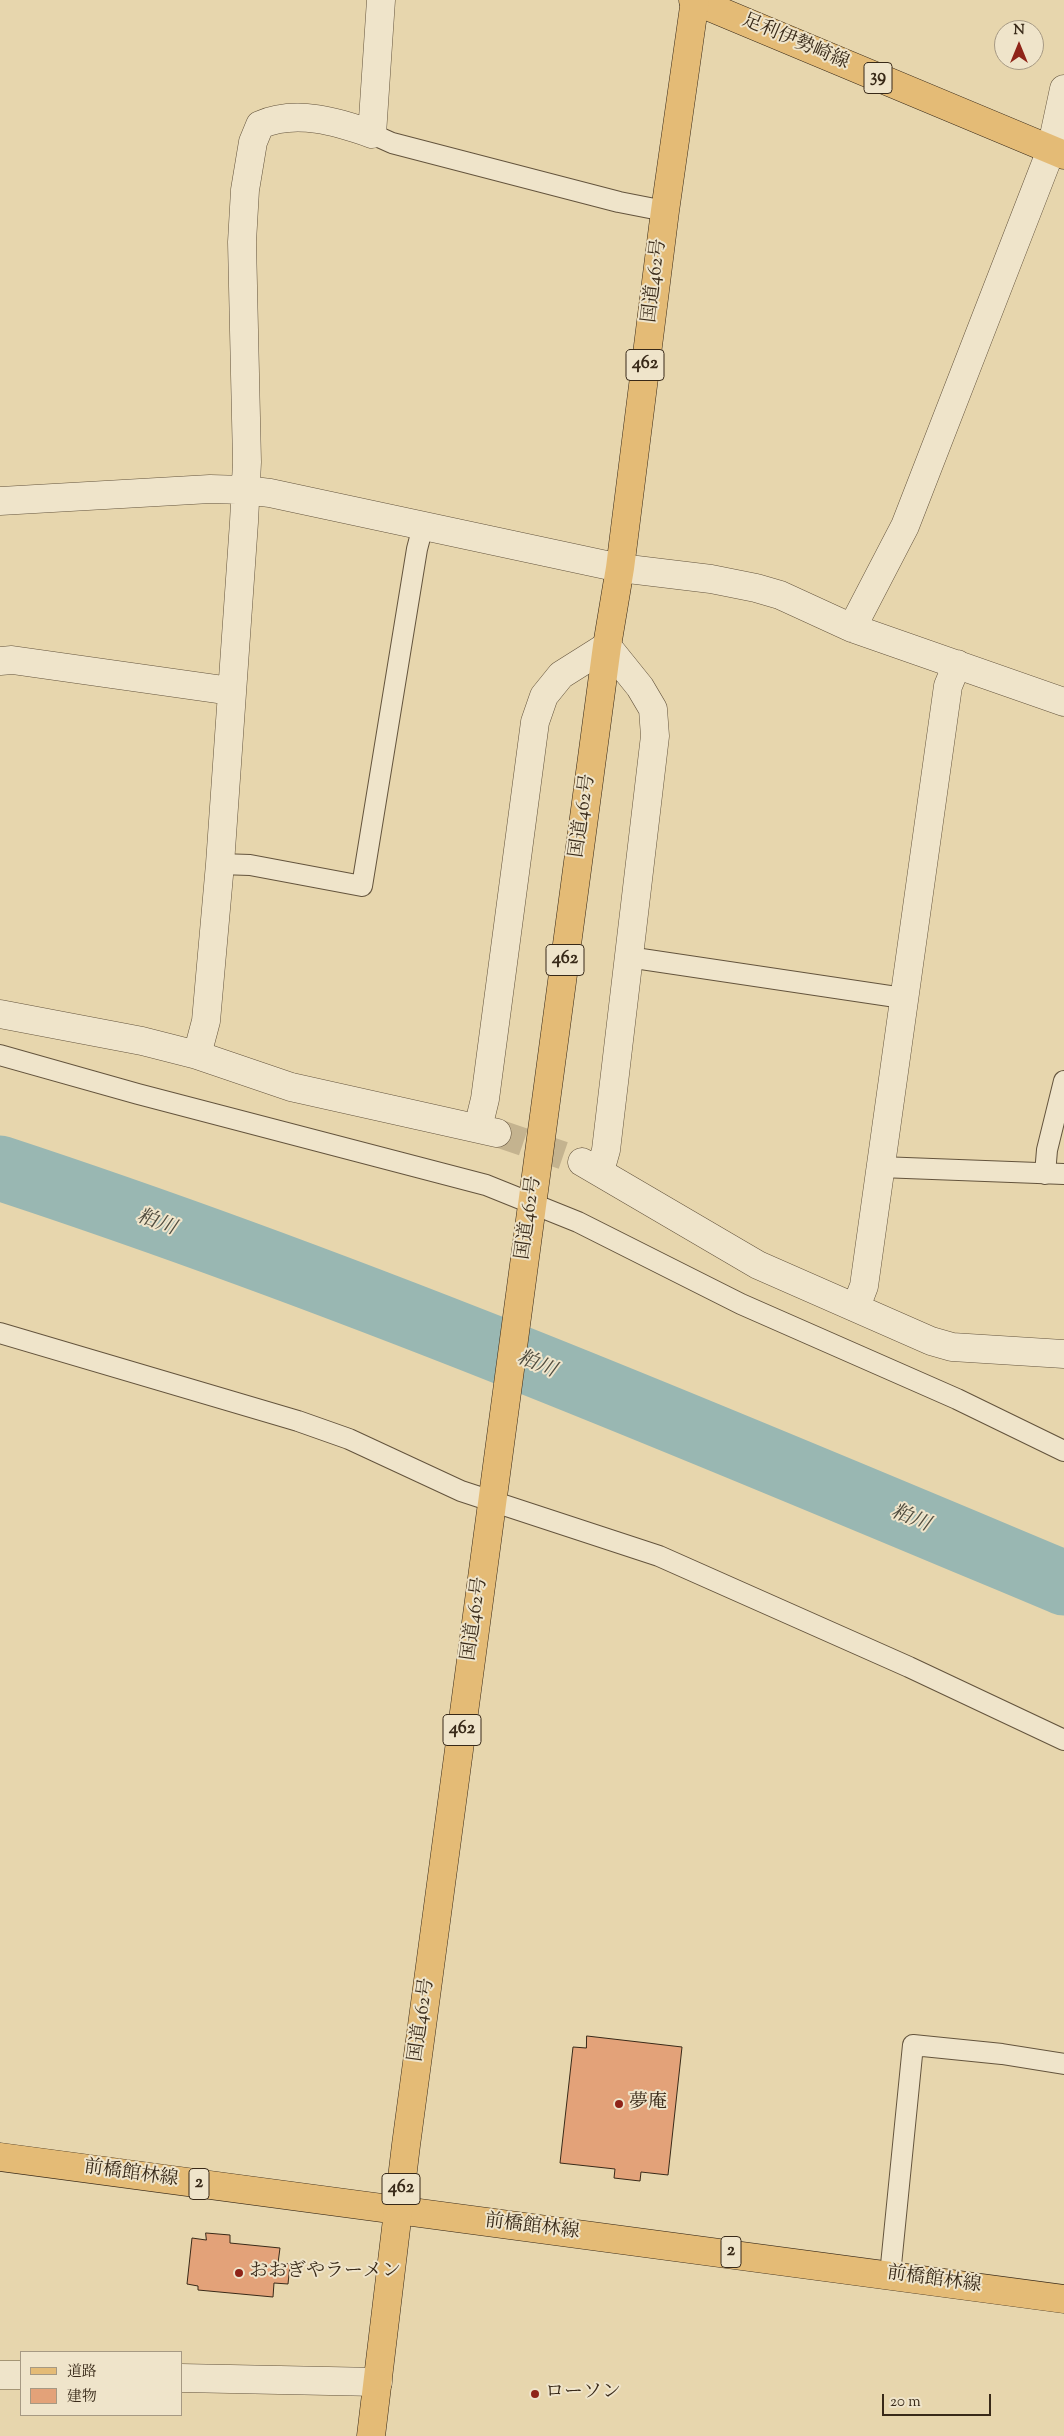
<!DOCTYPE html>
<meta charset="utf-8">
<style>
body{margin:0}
#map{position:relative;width:1064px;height:2436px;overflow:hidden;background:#e7d6ad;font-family:"Sorts Mill Goudy","Noto Serif JP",serif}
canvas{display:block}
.legend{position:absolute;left:20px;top:2351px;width:162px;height:65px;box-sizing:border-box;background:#efe4ca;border:1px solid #a69983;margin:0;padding:6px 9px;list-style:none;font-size:15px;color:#382918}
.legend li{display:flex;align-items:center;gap:10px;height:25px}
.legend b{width:25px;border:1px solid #a69983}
.north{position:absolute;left:994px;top:20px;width:50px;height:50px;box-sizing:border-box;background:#efe4ca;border:1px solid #a69983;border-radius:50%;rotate:0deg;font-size:14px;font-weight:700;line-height:20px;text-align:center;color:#382918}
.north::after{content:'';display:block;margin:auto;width:18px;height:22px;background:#8f2418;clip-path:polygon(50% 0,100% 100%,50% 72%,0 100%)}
.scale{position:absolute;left:882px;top:2394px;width:109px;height:22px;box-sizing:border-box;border:2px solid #382918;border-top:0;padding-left:6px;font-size:15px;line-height:18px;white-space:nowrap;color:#382918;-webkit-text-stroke:4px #efe4ca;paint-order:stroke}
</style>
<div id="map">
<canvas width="1064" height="2436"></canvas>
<ul class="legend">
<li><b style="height:6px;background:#e4bb76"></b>道路</li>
<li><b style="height:14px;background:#e3a279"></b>建物</li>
</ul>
<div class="north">N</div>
<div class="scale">20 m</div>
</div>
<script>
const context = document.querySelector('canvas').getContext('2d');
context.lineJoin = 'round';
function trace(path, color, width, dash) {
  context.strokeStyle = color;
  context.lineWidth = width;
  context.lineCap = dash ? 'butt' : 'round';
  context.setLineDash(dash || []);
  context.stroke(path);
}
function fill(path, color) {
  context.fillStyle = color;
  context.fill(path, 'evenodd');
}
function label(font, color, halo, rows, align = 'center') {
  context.font = font + ' "Sorts Mill Goudy","Noto Serif JP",serif';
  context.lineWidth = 4;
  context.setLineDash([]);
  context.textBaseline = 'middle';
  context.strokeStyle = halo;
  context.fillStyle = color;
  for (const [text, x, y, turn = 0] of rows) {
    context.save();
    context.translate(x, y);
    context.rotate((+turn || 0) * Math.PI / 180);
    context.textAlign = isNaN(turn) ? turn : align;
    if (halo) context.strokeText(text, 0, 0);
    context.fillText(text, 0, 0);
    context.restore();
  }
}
trace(new Path2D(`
 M0,1168C362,1287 713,1436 1064,1583`), '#99b7b2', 65);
const building = new Path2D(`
 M587,2036L682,2047L668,2175L641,2172L640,2181L614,2178L615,2169L560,2163L573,2047L586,2048Z
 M206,2233L230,2235V2243L280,2248L278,2263L290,2264L288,2284L274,2283L273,2297L198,2290V2286L187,2284L192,2238L206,2240Z`);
fill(building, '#e3a279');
trace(building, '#382918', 1);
trace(new Path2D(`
 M497,1133L582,1162`), '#c4b38f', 28, [28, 14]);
const service = new Path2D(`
 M372,134L392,143L619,202L665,211
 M220,864L250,865L362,886L417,549L423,526
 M628,957L903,998
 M0,1055L138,1094L486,1185L578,1222L741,1304L957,1399L1064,1451
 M880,1167L1064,1174
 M1045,1174L1047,1150L1064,1081
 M0,1333L298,1421L349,1439L461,1491L659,1556L909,1667L1064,1740
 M890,2275L913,2045L1002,2054L1064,2064`);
const minor = new Path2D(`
 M0,501L210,489L245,490L270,493L620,568L711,579L756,588L780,595L852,628L1064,702
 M852,628L905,526L1051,150
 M0,661L12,660L231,691
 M0,1014L142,1041L197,1055L291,1087L497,1133
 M197,1055L206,1021L220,864L244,522L247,462L242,242L245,190L253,142L260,125C296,109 338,122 372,134L381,0
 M478,1128L485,1099L535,722L544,696L561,675L607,646L640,687L653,709L655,736L606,1150L600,1171
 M582,1162L758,1265L931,1341L952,1347L1064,1354
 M856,1307L864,1286L948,686L957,664
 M0,2375H21
 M181,2378L378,2382`);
const tertiary = new Path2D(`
 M1051,150L1064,89`);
const primary = new Path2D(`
 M693,0L1064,155
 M0,2157C355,2205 710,2249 1064,2299`);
const trunk = new Path2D(`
 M371,2436L406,2145L607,646L620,568L665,211L695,0`);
trace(service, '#64543d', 22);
trace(minor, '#64543d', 29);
trace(tertiary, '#64543d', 29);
trace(primary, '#382918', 29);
trace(trunk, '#382918', 29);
trace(service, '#efe4ca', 20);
trace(minor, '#efe4ca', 28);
trace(tertiary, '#efe4ca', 28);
trace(primary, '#e4bb76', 28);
trace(trunk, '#e4bb76', 28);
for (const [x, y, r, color] of [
 [619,2104,5,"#8f2418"],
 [239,2273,5,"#8f2418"],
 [535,2394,5,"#8f2418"]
]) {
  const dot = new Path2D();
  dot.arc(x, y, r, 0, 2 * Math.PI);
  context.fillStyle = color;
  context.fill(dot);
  trace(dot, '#efe4ca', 2);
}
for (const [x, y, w] of [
 [878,78,28],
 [645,365,38],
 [565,960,38],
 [462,1730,38],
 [199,2184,20],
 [401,2189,38],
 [731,2252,20]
]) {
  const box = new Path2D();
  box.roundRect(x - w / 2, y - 15.5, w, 31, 4);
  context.fillStyle = '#efe4ca';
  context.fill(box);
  trace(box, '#382918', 1);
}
label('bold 18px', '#382918', null, [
 ["39",878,78],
 ["462",645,365],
 ["462",565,960],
 ["462",462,1730],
 ["2",199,2184],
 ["462",401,2189],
 ["2",731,2252]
]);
label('19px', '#382918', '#efe4ca', [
 ["足利伊勢崎線",795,43,23],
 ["国道462号",656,281,-83],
 ["国道462号",584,816,-82],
 ["国道462号",530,1218,-82],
 ["国道462号",476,1619,-82],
 ["国道462号",423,2020,-82],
 ["前橋館林線",131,2175,8],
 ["前橋館林線",532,2228,7],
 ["前橋館林線",934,2281,8]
]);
label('19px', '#382918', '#efe4ca', [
 ["夢庵",629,2104],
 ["おおぎやラーメン",249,2273],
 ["ローソン",545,2394]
], 'left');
label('italic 20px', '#504c3e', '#efe4ca', [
 ["粕川",156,1224,20],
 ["粕川",536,1366,22],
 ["粕川",910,1520,22]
]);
</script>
